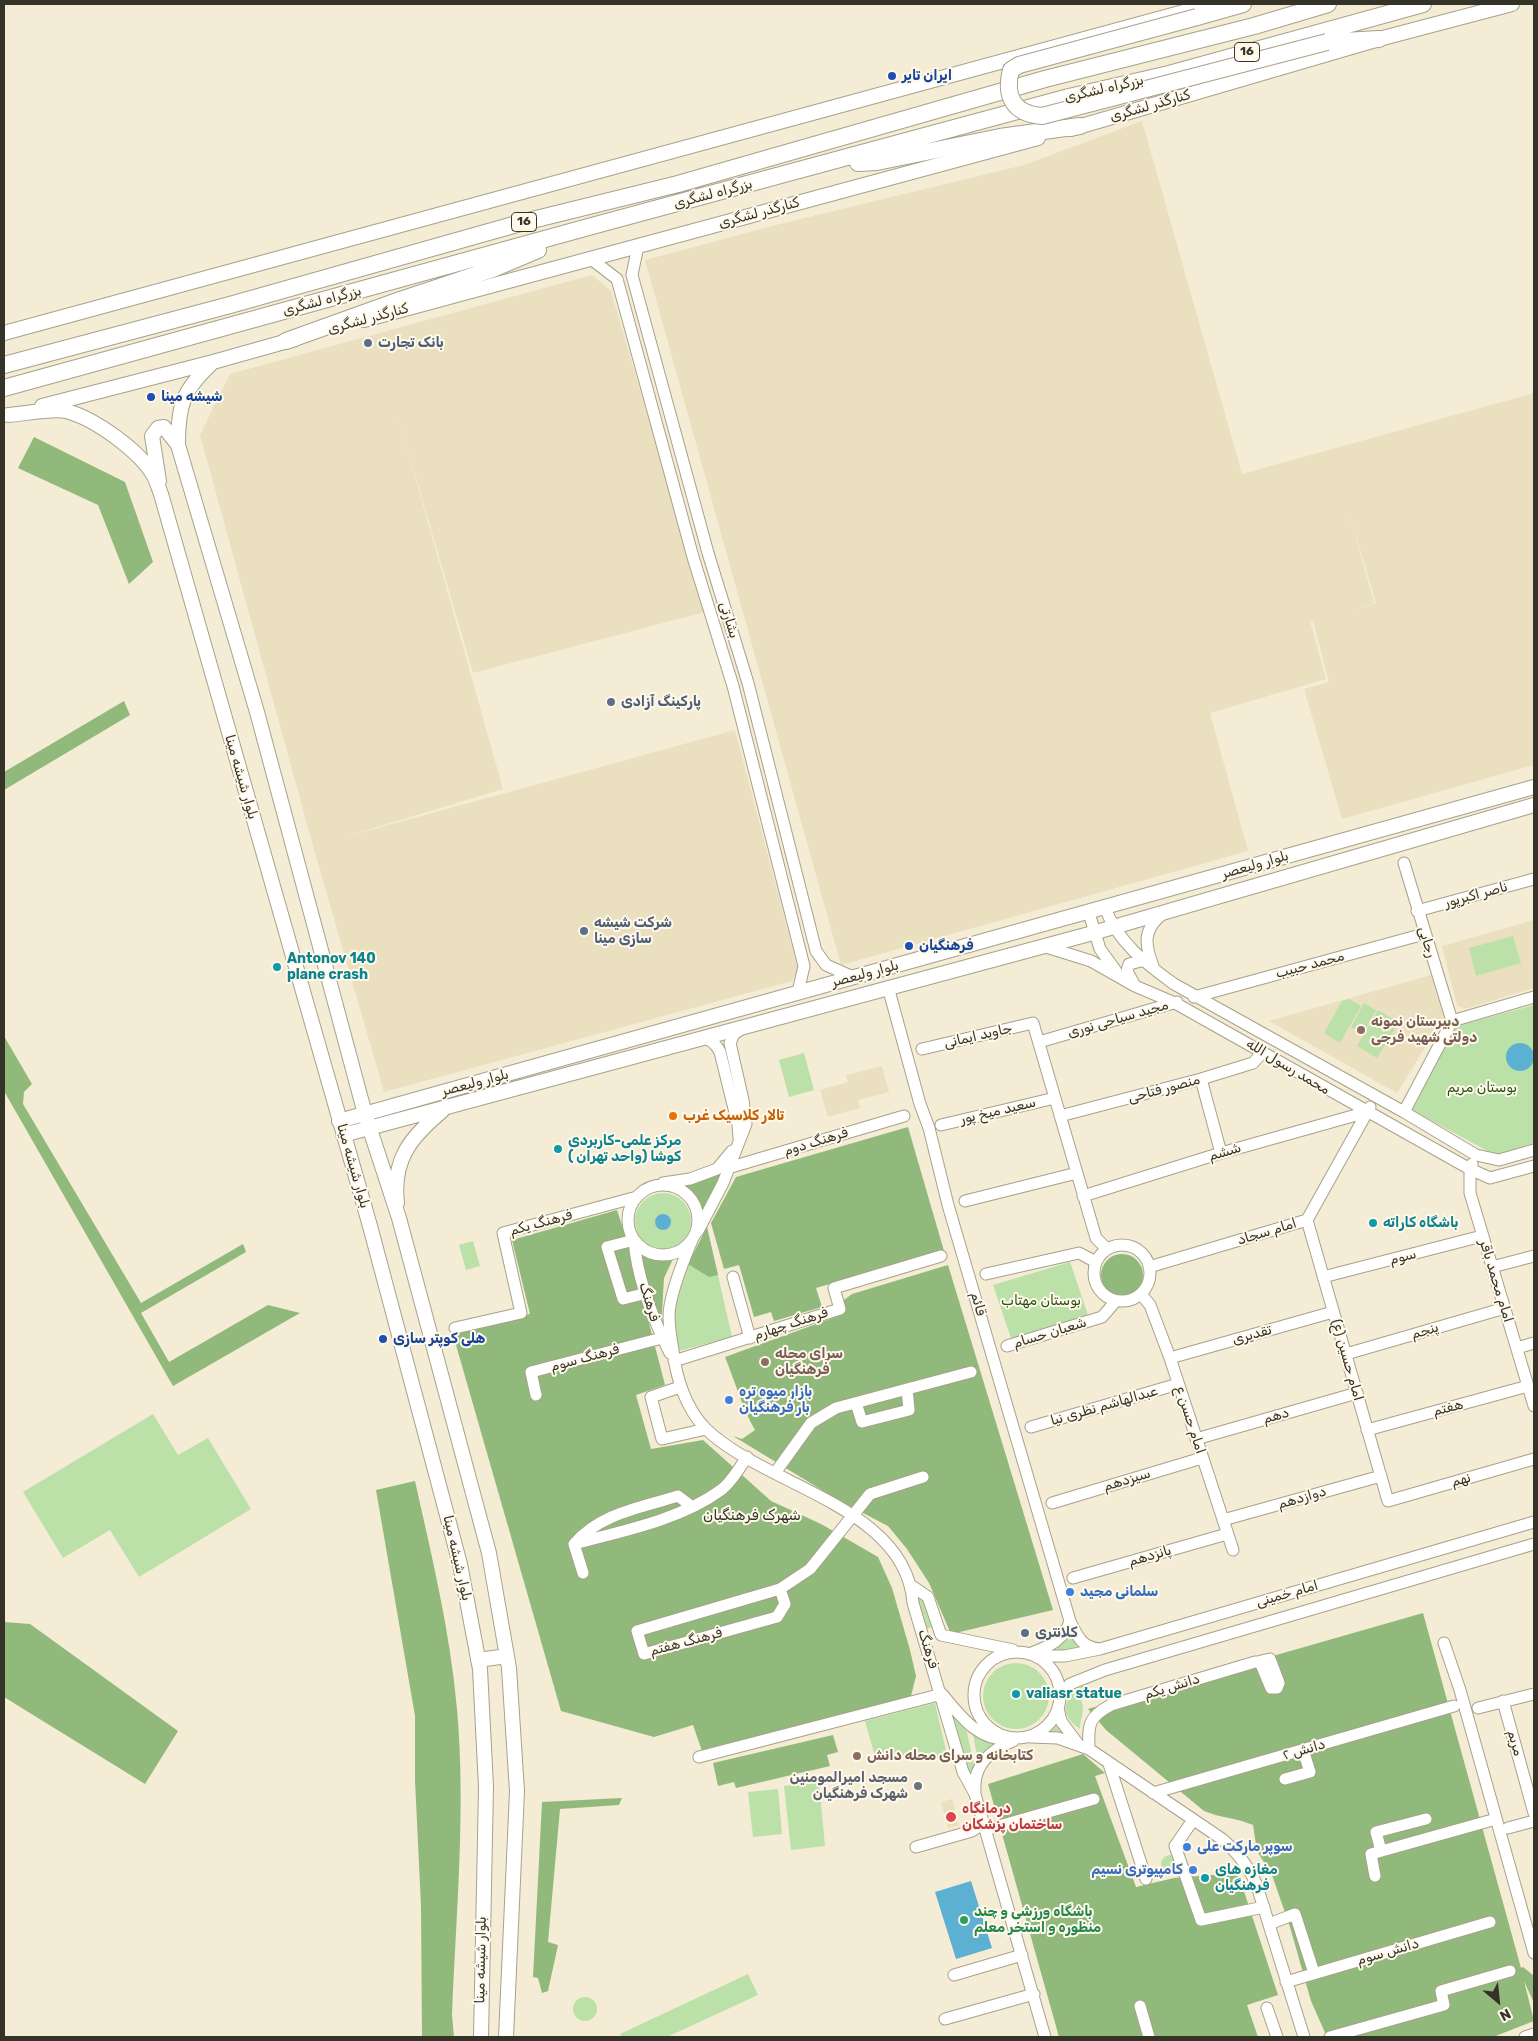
<!DOCTYPE html>
<meta charset="utf-8">
<style>
body{margin:0}
#map{position:relative;width:1538px;height:2041px;overflow:hidden;background:#f4ecd4;font-family:Rubik,sans-serif}
canvas{display:block}
.frame{position:absolute;inset:0;border:5px solid #353228;pointer-events:none}
.north{position:absolute;left:1473px;top:1976px;width:50px;height:50px;-webkit-text-stroke:4px #fef9eb;paint-order:stroke;rotate:152deg;font-size:14px;font-weight:700;line-height:20px;text-align:center;color:#353228}
.north::after{content:'';display:block;margin:auto;width:18px;height:22px;background:#353228;clip-path:polygon(50% 0,100% 100%,50% 72%,0 100%)}
</style>
<div id="map">
<canvas width="1538" height="2041"></canvas>
<div class="frame"></div>
<div class="north">N</div>
</div>
<script>
const context = document.querySelector('canvas').getContext('2d');
context.lineJoin = 'round';
function fill(path, color) {
  context.fillStyle = color;
  context.fill(path, 'evenodd');
}
function trace(path, color, width, dash) {
  context.strokeStyle = color;
  context.lineWidth = width;
  context.lineCap = dash ? 'butt' : 'round';
  context.setLineDash(dash || []);
  context.stroke(path);
}
function label(font, color, halo, rows, align = 'center') {
  context.font = font + ' Rubik,Vazirmatn,sans-serif';
  context.lineWidth = 4;
  context.setLineDash([]);
  context.textBaseline = 'middle';
  context.strokeStyle = halo;
  context.fillStyle = color;
  for (const [text, x, y, turn = 0] of rows) {
    context.save();
    context.translate(x, y);
    context.rotate((+turn || 0) * Math.PI / 180);
    context.textAlign = isNaN(turn) ? turn : align;
    if (halo) context.strokeText(text, 0, 0);
    context.fillText(text, 0, 0);
    context.restore();
  }
}
fill(new Path2D(`
 M1142,121L1242,474L1534,393V765L1342,819L1304,689L1329,682L1313,620L1310,621L1326,679L1210,713L1248,851L841,965L645,260L780,224L1024,165ZM1349,512L1376,603L1349,611L1374,603Z
 M592,275L611,291L705,612L473,673L398,416L503,789L341,838L735,730L798,970L792,981L384,1092L313,846L200,435L230,374Z
 M1534,920V988L1465,1009L1457,1005L1442,946Z
 M1431,975L1444,1017L1397,1093L1269,1021Z
 M882,1066L889,1092L858,1100L860,1108L828,1117L820,1090L848,1082L846,1075Z
 M952,1799L959,1825L948,1828L941,1802Z`), '#eae0c0');
fill(new Path2D(`
 M1513,936L1521,963L1476,976L1469,948Z
 M1349,999L1361,1006L1340,1043L1324,1033L1342,1001Z
 M1364,1003L1376,1010L1363,1034L1351,1027Z
 M1534,1005V1143L1495,1155L1410,1109L1457,1026Z
 M1378,1010L1399,1022L1377,1058L1357,1046Z
 M804,1053L814,1090L789,1097L779,1060Z
 M635 1221a28 28 0 1 1 56 0a28 28 0 1 1-56 0Z
 M707,1227L732,1337L675,1352L674,1314L685,1270Z
 M473,1241L480,1266L466,1270L459,1245Z
 M1070,1262L1089,1318L1012,1341L993,1285Z
 M153,1414L178,1455L208,1438L251,1509L139,1577L110,1530L63,1558L23,1492Z
 M916,1594L922,1599L935,1628L931,1627L927,1629Z
 M1071,1634L1080,1647L1084,1649L1047,1652L1061,1644Z
 M983 1696a33 33 0 1 1 66 0a33 33 0 1 1-66 0Z
 M1087,1682C1075,1696 1081,1694 1083,1708C1083,1714 1080,1722 1080,1729C1054,1711 1067,1695 1087,1682Z
 M935,1703L948,1759L910,1756L876,1760L865,1721Z
 M949,1711L967,1732L974,1765L972,1784Z
 M1056,1716L1070,1738L1037,1735L1052,1724Z
 M973,1734L976,1736L1002,1743L978,1761Z
 M819,1782L825,1846L791,1850L784,1786Z
 M778,1789L782,1834L753,1837L748,1792Z
 M1161 1864a9 9 0 1 1 18 0a9 9 0 1 1-18 0Z
 M748,1974L758,1995L667,2037H622L620,2034Z
 M573 2009a12 12 0 1 1 24 0a12 12 0 1 1-24 0Z`), '#bbe1a9');
fill(new Path2D(`
 M34,437L125,482L153,562L129,584L98,505L18,468Z
 M124,701L130,715L4,790V772Z
 M4,1036L32,1084L24,1092L23,1104L141,1303L243,1244L246,1252L141,1313L169,1362L268,1305L300,1313L173,1386L4,1091Z
 M908,1127L944,1251L816,1288L822,1307L774,1321L771,1312L754,1317L739,1265L724,1269L711,1223L736,1177Z
 M725,1168L701,1212C702,1200 693,1194 684,1187Z
 M617,1210L642,1288L641,1292L665,1385L636,1395L651,1449L703,1440L771,1501L821,1524L878,1557L892,1588L910,1650L916,1676L911,1696L702,1751L693,1725L654,1737L561,1711L452,1331L530,1314L512,1240Z
 M707,1227L718,1275L709,1277L688,1264Z
 M639,1252C651,1258 661,1265 674,1257L664,1278L661,1329Z
 M1101 1275a21 21 0 1 1 42 0a21 21 0 1 1-42 0Z
 M948,1265L1053,1610L951,1634L929,1583L907,1549L888,1526L840,1501L733,1436L742,1439L755,1430C742,1408 735,1381 725,1357L844,1314V1300L852,1294Z
 M415,1481C432,1557 450,1631 457,1709C466,1810 456,1914 452,2015L454,2037H422L421,1906L415,1780V1716L376,1490Z
 M1423,1613L1521,1968L1523,1967L1534,1976V2003L1524,1981L1534,2021L1493,2037H1327L1311,2001L1290,1927L1272,1875L1257,1851L1253,1825C1237,1818 1221,1818 1204,1811L1106,1730L1088,1709Z
 M4,1622L30,1624L178,1731L145,1784L4,1697Z
 M833,1735L838,1752L827,1755L830,1766L736,1788L734,1782L718,1786L713,1763Z
 M1083,1754L1105,1773L1095,1776L1136,1887L1174,1878L1238,1873L1278,1995L1247,2005L1258,2037H1059L988,1784Z
 M622,1798L619,1805L560,1809L548,1942L558,1945L548,1991L542,1993L538,1978L533,1977L542,1802Z`), '#90b97b');
fill(new Path2D(`
 M1506 1057a14 14 0 1 1 28 0a14 14 0 1 1-28 0Z
 M655 1222a8 8 0 1 1 16 0a8 8 0 1 1-16 0Z
 M971,1881L992,1948L956,1959L935,1892Z`), '#5cb1d3');
const minor = new Path2D(`
 M638,246L632,275L708,553L748,683L816,951L826,965L853,977
 M591,259L617,279L693,557L733,686L804,966L798,992
 M1404,863L1452,1021
 M1105,908C1118,942 1146,964 1174,984L1404,1112L1476,1155L1499,1160L1534,1150
 M1417,911L1534,879
 M1089,913L1100,949L1116,971
 M1043,946L1091,961L1135,986L1175,1003L1470,1169L1490,1178L1534,1166
 M1153,966C1144,943 1143,928 1165,912
 M1134,984L1127,971L1129,964L1145,960
 M888,987L920,1104L929,1128L948,1205L1070,1621C1077,1636 1082,1648 1100,1649
 M1194,997L1424,934
 M701,1038C710,1038 716,1044 720,1052L738,1125L739,1138
 M1039,1042L1177,1002
 M922,1049L1033,1023L1096,1238L1107,1249
 M1201,1079L1221,1153
 M1404,1112L1452,1021L1534,997
 M1060,1116L1201,1079L1253,1063L1263,1052
 M941,1125L1055,1098
 M1472,1164L1470,1169V1193L1534,1406
 M728,1168L904,1116
 M663,1183L690,1179L717,1169L732,1151
 M628 1220a35 35 0 1 1 70 0a35 35 0 1 1-70 0Z
 M1083,1196L1221,1153L1367,1112
 M965,1201L1077,1173
 M1307,1220L1388,1501L1534,1459
 M698,1231L723,1183L746,1124L743,1100L730,1043L734,1034L743,1028
 M692,1240C684,1259 669,1296 669,1316C669,1327 671,1339 673,1350C676,1378 686,1409 706,1429C766,1487 906,1506 913,1603L963,1772L975,1794L1045,2037
 M1094 1273a28 28 0 1 1 56 0a28 28 0 1 1-56 0Z
 M1149,1267L1307,1220L1370,1107
 M1492,1267L1534,1256
 M986,1274L1079,1253L1096,1262
 M733,1277L750,1338
 M1323,1277L1482,1236
 M647,1293L623,1299L607,1247L634,1240C637,1278 653,1319 670,1353
 M1141,1294L1150,1305L1170,1358L1233,1550
 M455,1328L521,1313L503,1233L637,1197
 M1007,1346L1102,1317L1116,1301
 M1517,1348L1534,1343
 M1346,1354L1505,1308
 M1170,1358L1333,1312
 M674,1361L840,1309L834,1288L941,1256
 M680,1387L651,1397L662,1439L706,1429
 M536,1395L531,1372L662,1338
 M856,1403L862,1422L909,1410L907,1389
 M1031,1427L1178,1384
 M1367,1430L1528,1386
 M1196,1439L1357,1393
 M775,1473L811,1423L836,1408L971,1372
 M1052,1503L1202,1458
 M1223,1520L1381,1476
 M574,1544C622,1531 680,1520 721,1490C731,1483 740,1467 747,1457
 M583,1573L574,1544C601,1513 640,1508 678,1496L691,1506
 M1073,1578L1227,1534
 M912,1586L928,1597L941,1635L1013,1650
 M780,1589L785,1604L777,1617L644,1654L637,1631L780,1589L810,1569L870,1494L923,1477
 M1444,1643L1460,1690L1534,1953
 M974 1695a43 43 0 1 1 86 0a43 43 0 1 1-86 0Z
 M1029,1654C1047,1647 1064,1641 1070,1621
 M1037,1656H1065L1100,1649L1534,1522
 M1060,1696L1070,1684L1105,1670L1534,1544
 M1503,1701L1534,1813
 M1058,1708L1061,1721L1078,1744
 M1478,1708L1534,1694
 M1030,1737L1058,1738L1089,1749L1222,1839C1237,1852 1249,1866 1257,1886L1304,2037
 M1089,1749C1088,1725 1088,1717 1111,1705L1255,1662H1260L1271,1688H1277L1279,1683L1270,1659L1257,1662
 M699,1757L942,1694C961,1717 979,1742 1011,1739
 M1109,1764L1146,1879
 M1285,1779L1310,1772L1303,1750
 M975,1791C973,1766 990,1750 1013,1741
 M1153,1793L1454,1706
 M1193,1820L1175,1846L1201,1920L1264,1907
 M1508,1828L1534,1821
 M985,1830L1094,1799
 M916,1847L972,1831L979,1826L982,1820
 M1381,1851L1376,1832L1426,1819
 M1375,1876L1371,1854L1496,1819
 M1269,1924L1295,1914L1314,1973
 M954,1975L1022,1955
 M1286,1982L1490,1922
 M1140,2006L1149,2037
 M1267,2008L1277,2037
 M945,2019L1034,1994
 M1330,2037L1444,2005L1441,1991L1510,1971
 M1525,2037L1534,2034`);
const major = new Path2D(`
 M1071,129L1379,39L1512,4
 M364,320L1038,138
 M4,333L1213,4
 M213,362C183,390 178,404 178,445L257,712L365,1114L399,1218L489,1553L509,1668L517,1791L506,2037
 M42,406L213,362L295,339
 M8,415C24,414 51,408 66,411C94,418 140,451 154,476C157,482 159,489 161,494L370,1226L460,1564L480,1669L486,1787L481,2037
 M159,481L152,436L158,428L164,427L178,445
 M339,1121L1534,787
 M343,1135L1093,933L1534,805
 M397,1203C392,1159 411,1137 442,1111
 M478,1660L507,1656`);
const highway = new Path2D(`
 M1197,17L1243,4
 M1327,42L1379,39
 M858,163L877,162L1000,137L1080,126
 M286,341L400,300L493,269L538,250
 M4,365L230,305L524,222L678,184L1045,79L1254,26L1328,4
 M4,388L592,226L1069,97L1169,74L1423,4`);
trace(minor, '#a8a18a', 13);
trace(major, '#a8a18a', 16);
trace(highway, '#a8a18a', 18);
trace(minor, '#fff', 11);
trace(major, '#fff', 14);
trace(highway, '#fff', 16);
const highwayBridge = new Path2D(`
 M1197,17L1019,65L1011,70C1004,97 1014,114 1042,116L1327,42`);
trace(highwayBridge, '#a8a18a', 18, []);
trace(highwayBridge, '#fff', 16);
for (const [x, y, r, color] of [
 [892,76,5,"#1a4fb4"],
 [368,343,5,"#5c6f8a"],
 [151,397,5,"#1a4fb4"],
 [611,702,5,"#5c6f8a"],
 [584,931,5,"#5c6f8a"],
 [909,946,5,"#1a4fb4"],
 [277,967,5,"#0f9aa8"],
 [1361,1030,5,"#8d6e63"],
 [673,1116,5,"#e8710a"],
 [558,1149,5,"#0f9aa8"],
 [1373,1223,5,"#0f9aa8"],
 [383,1339,5,"#1a4fb4"],
 [765,1362,5,"#8d6e63"],
 [729,1400,5,"#3f7fe0"],
 [1070,1592,5,"#3f7fe0"],
 [1025,1633,5,"#5c6f8a"],
 [1016,1694,5,"#0f9aa8"],
 [857,1756,5,"#8d6e63"],
 [918,1786,5,"#6b7280"],
 [951,1817,6,"#e0444e"],
 [1187,1847,5,"#3f7fe0"],
 [1193,1870,5,"#3f7fe0"],
 [1205,1878,5,"#0f9aa8"],
 [964,1920,5,"#2e9e5b"]
]) {
  const dot = new Path2D();
  dot.arc(x, y, r, 0, 2 * Math.PI);
  context.fillStyle = color;
  context.fill(dot);
  trace(dot, '#fef9eb', 2);
}
for (const [x, y, w] of [
 [1247,52,25],
 [524,222,25]
]) {
  const box = new Path2D();
  box.roundRect(x - w / 2, y - 9.5, w, 19, 4);
  context.fillStyle = '#fef9eb';
  context.fill(box);
  trace(box, '#353228', 1);
}
label('bold 12px', '#353228', null, [
 ["16",1247,52],
 ["16",524,222]
]);
label('bold 14px', '#164399', '#fef9eb', [
 ["ایران تایر",902,76],
 ["شیشه مینا",161,397],
 ["فرهنگیان",919,946],
 ["هلی کوپتر سازی",393,1339]
], 'left');
label('14px', '#353228', '#fef9eb', [
 ["بزرگراه لشگری",1104,89,-13],
 ["کنارگذر لشگری",1150,106,-16],
 ["بزرگراه لشگری",713,194,-15],
 ["کنارگذر لشگری",759,213,-15],
 ["بزرگراه لشگری",322,301,-15],
 ["کنارگذر لشگری",368,319,-15],
 ["بشارتی",729,620,73],
 ["بلوار شیشه مینا",241,777,74],
 ["بلوار ولیعصر",1255,865,-16],
 ["ناصر اکبرپور",1476,895,-15],
 ["رجایی",1427,942,73],
 ["محمد حبیب",1310,965,-15],
 ["بلوار ولیعصر",865,974,-15],
 ["مجید سیاحی نوری",1118,1019,-16],
 ["جاوید ایمانی",978,1036,-13],
 ["محمد رسول الله",1288,1067,31],
 ["بلوار ولیعصر",475,1083,-15],
 ["منصور فتاحی",1164,1089,-15],
 ["سعید میخ پور",998,1111,-13],
 ["فرهنگ دوم",816,1142,-17],
 ["ششم",1225,1152,-16],
 ["بلوار شیشه مینا",353,1166,74],
 ["فرهنگ یکم",541,1223,-15],
 ["امام سجاد",1267,1232,-17],
 ["سوم",1403,1257,-14],
 ["امام محمد باقر",1496,1281,73],
 ["فرهنگ",649,1302,73],
 ["قائم",978,1304,74],
 ["فرهنگ چهارم",791,1324,-18],
 ["پنجم",1425,1331,-16],
 ["شعبان حسام",1050,1333,-17],
 ["تقدیری",1252,1335,-16],
 ["فرهنگ سوم",585,1358,-15],
 ["امام حسین (ع)",1347,1360,74],
 ["عبدالهاشم نظری نیا",1104,1406,-16],
 ["هفتم",1448,1408,-15],
 ["دهم",1276,1416,-16],
 ["امام حسن ع",1190,1420,72],
 ["سیزدهم",1127,1480,-17],
 ["نهم",1461,1480,-16],
 ["دوازدهم",1302,1498,-16],
 ["پانزدهم",1150,1556,-16],
 ["بلوار شیشه مینا",457,1558,77],
 ["امام خمینی",1287,1594,-16],
 ["فرهنگ هفتم",686,1642,-15],
 ["فرهنگ",928,1649,73],
 ["دانش یکم",1172,1687,-17],
 ["مریم",1515,1743,74],
 ["دانش ۲",1304,1750,-16],
 ["دانش سوم",1388,1952,-16],
 ["بلوار شیشه مینا",481,1960,-89]
]);
label('bold 14px', '#4e5e75', '#fef9eb', [
 ["بانک تجارت",378,343],
 ["پارکینگ آزادی",621,702],
 ["شرکت شیشه",594,923],
 ["سازی مینا",594,939],
 ["کلانتری",1035,1633]
], 'left');
label('bold 14px', '#0d838f', '#fef9eb', [
 ["Antonov 140",287,959],
 ["plane crash",287,975],
 ["مرکز علمی-کاربردی",568,1141],
 ["کوشا (واحد تهران )",568,1157],
 ["باشگاه کاراته",1383,1223],
 ["valiasr statue",1026,1694],
 ["مغازه های",1215,1870],
 ["فرهنگیان",1215,1886]
], 'left');
label('bold 14px', '#785e54', '#fef9eb', [
 ["دبیرستان نمونه",1371,1022],
 ["دولتی شهید فرجی",1371,1038],
 ["سرای محله",775,1354],
 ["فرهنگیان",775,1370],
 ["کتابخانه و سرای محله دانش",867,1756]
], 'left');
label('14px', '#2a5011', '#fef9eb', [
 ["بوستان مریم",1482,1088],
 ["بوستان مهتاب",1041,1301]
]);
label('bold 14px', '#c56008', '#fef9eb', [
 ["تالار کلاسیک غرب",683,1116]
], 'left');
label('bold 14px', '#366cbe', '#fef9eb', [
 ["بازار میوه تره",739,1392],
 ["بار فرهنگیان",739,1408],
 ["سلمانی مجید",1080,1592],
 ["سوپر مارکت علی",1197,1847],
 ["کامپیوتری نسیم",1183,1870,"right"]
], 'left');
label('bold 14px', '#5b616d', '#fef9eb', [
 ["مسجد امیرالمومنین",908,1778],
 ["شهرک فرهنگیان",908,1794]
], 'right');
label('bold 14px', '#be3a42', '#fef9eb', [
 ["درمانگاه",962,1809],
 ["ساختمان پزشکان",962,1825]
], 'left');
label('bold 14px', '#27864d', '#fef9eb', [
 ["باشگاه ورزشی و چند",974,1912],
 ["منظوره و استخر معلم",974,1928]
], 'left');
label('15px', '#353228', '#fef9eb', [
 ["شهرک فرهنگیان",752,1516]
]);
</script>
